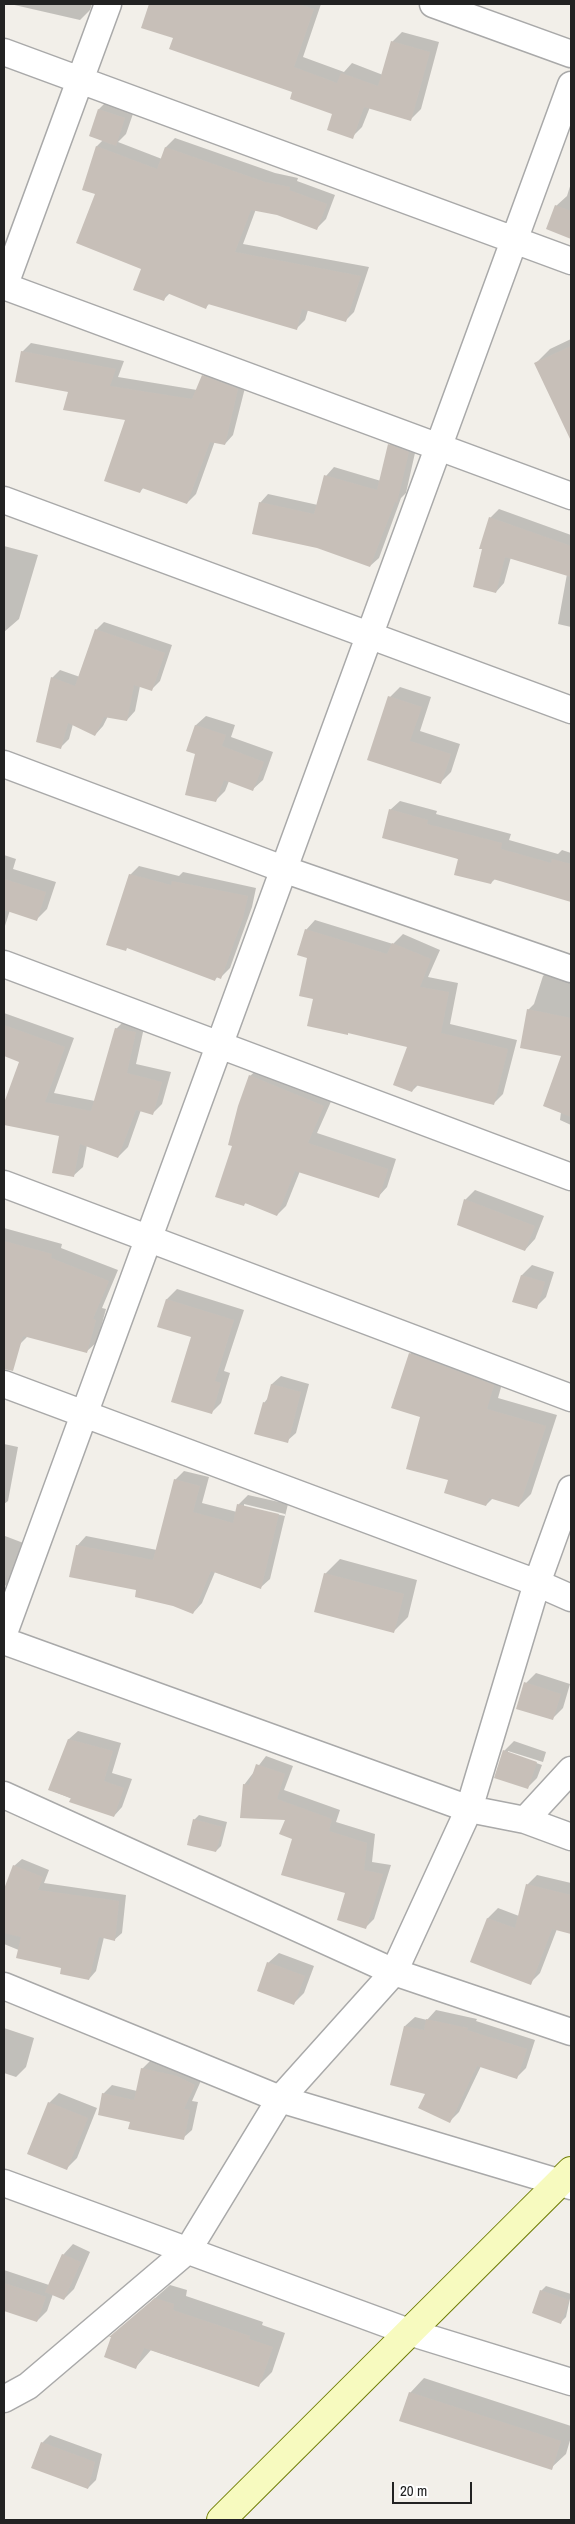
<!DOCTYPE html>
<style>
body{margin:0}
#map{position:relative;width:575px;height:2524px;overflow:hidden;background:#f2efe9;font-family:"Archivo Narrow",sans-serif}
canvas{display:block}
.frame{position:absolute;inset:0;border:5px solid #222;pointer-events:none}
.scale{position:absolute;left:392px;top:2482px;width:80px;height:22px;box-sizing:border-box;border:2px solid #222;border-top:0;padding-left:6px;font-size:15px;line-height:18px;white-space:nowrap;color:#222;-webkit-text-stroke:4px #fff;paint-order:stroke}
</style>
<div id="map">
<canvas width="575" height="2524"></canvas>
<div class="frame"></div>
<div class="scale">20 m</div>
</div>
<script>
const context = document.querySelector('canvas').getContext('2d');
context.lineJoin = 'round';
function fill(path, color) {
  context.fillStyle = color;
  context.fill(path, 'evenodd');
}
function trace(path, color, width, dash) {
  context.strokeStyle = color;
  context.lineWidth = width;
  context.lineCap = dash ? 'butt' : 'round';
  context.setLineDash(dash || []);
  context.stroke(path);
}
fill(new Path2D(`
 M10,4H92L90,10L80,20Z
 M152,4H321L303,57L344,72L352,63L383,75L392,42L402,32L439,42L421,109L411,119L370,107L362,127L352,137L334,114L294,91L174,38L149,7Z
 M109,99L135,108L126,134L118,142L162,159L166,147L175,138L275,173L298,178L297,181L335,195L326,219L317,228L278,214L256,209L243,244L369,267L354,312L345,321L308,310L305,320L296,329L210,303L206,307L170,293L163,300L97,193L84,189L97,146L103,140L90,136L99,109Z
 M571,183V237L548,229L556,206L567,196Z
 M571,339V413L562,417L536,363L550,349Z
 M31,343L124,361L118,377L197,390L203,376L212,367L247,380L233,435L225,444L215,441L196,494L187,503L144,487L140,492L127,419L70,391L22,352Z
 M398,437L417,444L406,493L401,498L379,558L370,566L260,503L268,494L318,505L326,476L334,467L381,481L389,445Z
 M499,509L571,535V627L558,624L567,574L511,557L504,583L496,592L490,518Z
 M4,546L38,555L19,619L4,632Z
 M104,622L172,645L160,681L151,690L140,686L135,711L127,720L108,716L103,726L95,735L73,724L69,739L61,747L52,678L60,670L80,677L96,630Z
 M400,687L431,697L420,731L460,744L451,772L441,782L368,759L390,697Z
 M206,716L235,725L231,737L273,752L263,780L253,789L229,781L225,791L215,801L196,753L187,751L196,725Z
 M400,801L437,811L436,814L511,834L509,840L558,854L562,850L571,853V901L495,879L491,883L390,810Z
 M4,855L16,859L13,869L56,882L47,909L37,919L10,910L4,929Z
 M139,866L179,876L183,872L256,888L252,907L230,968L221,977L218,976L215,980L130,875Z
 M315,920L393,944L403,934L440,950L428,977L458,983L450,1024L517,1040L503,1094L493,1104L418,1085L412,1091L409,1046L350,1032L347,1034L315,998L306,930Z
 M552,967L571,974V1125L560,1120L568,1056L528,1010L534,1004L543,976Z
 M4,1013L74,1038L54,1093L95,1101L116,1029L126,1019L145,1023L136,1064L171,1072L162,1104L153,1113L141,1110L128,1147L118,1157L87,1145L83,1167L73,1176L61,1135L4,1124V1106L20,1061L4,1055Z
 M260,1067L333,1097L317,1133L396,1159L387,1187L378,1197L300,1171L286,1206L277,1215L246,1203L243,1205L234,1145L250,1076Z
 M475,1190L544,1216L535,1239L525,1250L465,1200Z
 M4,1228L62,1244L61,1248L118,1270L102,1308L106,1309L97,1342L86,1352L28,1336L20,1344L4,1340Z
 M532,1265L554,1272L546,1297L536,1307L514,1301L522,1275Z
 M177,1289L244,1310L224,1371L230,1373L221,1403L211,1413L192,1336L159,1326L167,1299Z
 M422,1342L505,1373L498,1398L557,1415L531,1494L519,1506L493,1498L486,1505L421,1416L410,1354Z
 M281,1376L309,1384L296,1433L287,1441L264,1403L268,1398L272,1384Z
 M4,1444L18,1447L8,1501L4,1504Z
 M184,1471L209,1477L202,1503L237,1512L238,1505L248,1495L288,1504L285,1516V1514L244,1504V1507L285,1516L270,1579L260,1588L215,1572L202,1603L193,1613L138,1589L77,1546L86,1536L157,1550L175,1480Z
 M5,1536L26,1544L14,1577L4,1587Z
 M340,1559L417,1580L408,1617L393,1632L325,1574Z
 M536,1673L570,1684L563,1708L553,1718L526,1683Z
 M78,1731L121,1743L112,1773L132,1779L122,1807L114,1816L50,1790L69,1739Z
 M514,1741L546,1752L543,1762L508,1751V1753L542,1765L537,1778L527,1788L504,1751Z
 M266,1756L293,1766L284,1790L340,1810L336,1822L375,1834L372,1862L391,1865L374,1919L366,1927L347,1892L293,1838L286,1819L244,1785Z
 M199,1815L227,1822L221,1846L216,1851L194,1820Z
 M22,1859L49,1870L44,1883L126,1895L122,1933L114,1940L104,1937L96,1971L89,1979L4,1944V1910L14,1866Z
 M537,1875L571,1883V1933L557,1929L540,1973L530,1983L472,1961L488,1918L498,1908L519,1916L527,1885Z
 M279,1953L314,1966L304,1993L294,2003L268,1963Z
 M436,2010L477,2019L476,2021L535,2040L526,2068L516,2078L481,2066L459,2112L450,2121L426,2093L405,2026L415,2017L427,2020Z
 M4,2028L34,2038L26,2067L16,2077L4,2073Z
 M151,2060L203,2076L192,2101L198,2102L192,2130L183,2138L131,2121L103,2094L112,2085L137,2091L142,2069Z
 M59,2093L97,2108L77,2158L67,2168L49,2103Z
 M73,2244L90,2252L74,2289L64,2299L53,2294L47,2311L37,2321L4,2310V2270L49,2285L63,2255Z
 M170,2285L187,2290L186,2296L263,2322L262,2325L285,2333L272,2372L258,2386L151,2350L136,2367L112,2336Z
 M546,2286L571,2294L566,2317L561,2322L541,2291Z
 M424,2378L571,2426V2437L566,2454L551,2468L410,2393Z
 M50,2435L102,2454L96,2480L88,2488L42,2443Z`), '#0003');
fill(new Path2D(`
 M149,4H297L314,9L294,67L337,83L341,73L378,86L391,41L430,52L411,121L364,107L353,139L327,130L332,114L290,99L292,92L169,49L173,38L141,28Z
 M98,109L125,118L116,146L89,136Z
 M96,146L157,169L165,147L265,182L290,187L289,190L327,204L317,230L277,215L251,210L235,252L361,276L346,322L302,309L297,330L208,304L206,309L167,293L164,301L133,290L141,269L76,243L95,194L82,190Z
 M555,205L571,211V239L546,229Z
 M571,346V441L534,363Z
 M21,351L116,369L110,386L192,399L202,375L238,389L225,445L210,442L187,504L142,488L140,493L104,481L125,420L63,410L68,392L15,382Z
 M388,444L409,452L397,503L395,502L370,567L317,548L252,534L259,502L314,514L324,475L377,490Z
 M489,517L571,546V577L505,557L496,593L473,587L482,549H479Z
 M95,629L165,653L152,691L134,685L127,721L104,717L95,736L68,723L61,749L36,742L51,677L75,686Z
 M388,696L422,707L410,741L451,754L441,784L367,760Z
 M195,725L226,735L222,746L264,762L253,791L224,780L216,802L185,795L195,754L186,751Z
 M389,809L428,820L427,824L502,843L501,849L551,863L552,859L571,864V902L493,879L491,884L454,875L458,859L382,838Z
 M129,874L171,885L172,881L248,896L243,918L221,979L216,977L215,981L127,948L126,951L106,945Z
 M4,879L46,892L37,921L4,910Z
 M305,929L387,954L392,943L431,959L420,987L449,992L441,1033L508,1049L494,1105L415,1085L412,1092L393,1085L407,1047L348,1033V1035L307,1026L313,999L299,996L307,958L297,955Z
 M527,1009L571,1018V1117L543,1106L561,1056L520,1048Z
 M4,1025L65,1047L45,1102L91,1111L115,1028L136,1032L127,1073L162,1082L153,1115L136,1110L118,1158L80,1144L74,1177L52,1173L59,1136L4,1125V1103L19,1062L4,1056Z
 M249,1075L324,1106L308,1143L388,1169L379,1198L295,1171L277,1216L245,1203L244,1206L215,1197L232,1146L228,1145L238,1106Z
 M464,1199L535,1226L525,1251L457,1225Z
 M4,1241L52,1254L51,1258L109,1281L93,1319L96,1320L87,1353L23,1336L13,1371L4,1369Z
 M521,1275L545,1282L537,1309L512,1302Z
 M166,1299L234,1320L215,1381L221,1383L212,1414L171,1402L191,1337L157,1327Z
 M409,1353L494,1385L487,1409L546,1426L519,1507L489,1498L486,1506L444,1493L448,1480L406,1469L420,1417L391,1408Z
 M271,1384L301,1392L288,1443L254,1434L263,1402L266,1403Z
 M174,1479L200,1486L193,1512L233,1523L237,1504L279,1514L261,1589L211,1571L193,1614L173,1606L135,1597L136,1590L69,1577L76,1545L153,1560Z
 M324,1573L404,1594L394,1633L314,1612Z
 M524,1682L561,1694L553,1720L516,1709Z
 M68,1739L113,1751L104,1781L124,1788L114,1817L69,1802L71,1798L48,1790Z
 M503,1750L537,1762L528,1789L494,1778Z
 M256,1764L285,1774L277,1799L332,1819L329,1831L367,1843L364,1870L383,1874L366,1929L337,1920L345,1893L281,1875L292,1839L279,1834L285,1820L240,1818L243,1784L249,1785Z
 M193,1819L223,1827L216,1852L187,1845Z
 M13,1865L43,1877L38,1890L119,1901L115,1941L99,1937L89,1980L60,1974L61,1968L16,1958L21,1937L4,1933V1889Z
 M526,1884L571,1895V1934L552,1929L531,1985L470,1962L487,1918L515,1928Z
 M267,1962L305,1976L294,2005L257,1991Z
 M426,2019L468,2028L467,2030L527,2049L517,2079L477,2066L450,2123L418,2108L425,2094L390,2085L404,2026L424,2030Z
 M141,2068L177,2076L195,2085L184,2109L190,2110L184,2140L128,2129L130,2122L98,2115L102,2093L134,2100Z
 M48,2102L88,2118L67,2170L27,2154Z
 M62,2254L81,2262L64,2300L45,2292Z
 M4,2283L46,2297L37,2322L4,2311Z
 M540,2290L569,2300L561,2324L532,2313Z
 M155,2298L174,2304L173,2310L250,2336L249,2339L273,2347L259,2387L144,2348L136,2369L104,2357L111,2337H109Z
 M409,2392L561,2441L552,2470L399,2421Z
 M41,2442L95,2462L88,2489L31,2468Z`), '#c7bfb8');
const street = new Path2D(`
 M433,4L571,54
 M4,52L571,261
 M4,286L571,496
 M4,287L108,4
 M4,500L571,710
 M4,764L283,869L571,969
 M4,964L571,1177
 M4,1184L571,1398
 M4,1384L537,1583L571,1598
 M4,1633L571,85
 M4,1641L469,1809L525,1820L571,1837
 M4,1795L394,1972L571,2032
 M525,1820L571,1770
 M4,1986L280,2099L571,2186
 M4,2183L409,2332L571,2382
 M4,2399L28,2386L188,2250L280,2099L394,1972L469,1809L537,1583L571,1489`);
const secondary = new Path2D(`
 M221,2520L571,2171`);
trace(street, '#a9a9a9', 29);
trace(secondary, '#707d05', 30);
trace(street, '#fff', 26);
trace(secondary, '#f7fabf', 28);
</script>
